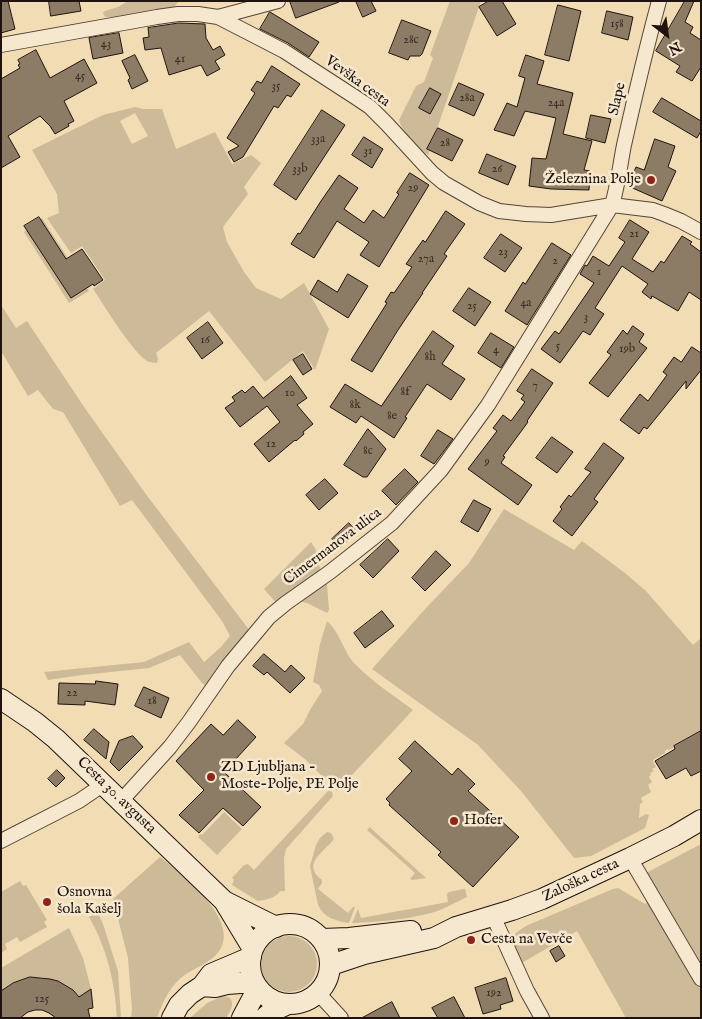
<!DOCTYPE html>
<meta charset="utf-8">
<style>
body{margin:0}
#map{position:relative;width:702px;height:1019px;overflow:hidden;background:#f1dcb4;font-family:"IM FELL English",serif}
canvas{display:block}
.frame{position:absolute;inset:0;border:2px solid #1f130f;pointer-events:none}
.north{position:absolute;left:642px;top:10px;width:50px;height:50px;-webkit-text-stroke:4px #f6e8ce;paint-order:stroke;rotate:150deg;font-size:14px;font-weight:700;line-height:20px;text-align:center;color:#1f130f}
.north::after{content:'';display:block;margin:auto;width:18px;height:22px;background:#1f130f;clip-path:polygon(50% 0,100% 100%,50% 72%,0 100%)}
</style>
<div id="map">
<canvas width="702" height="1019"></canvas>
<div class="frame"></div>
<div class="north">N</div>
</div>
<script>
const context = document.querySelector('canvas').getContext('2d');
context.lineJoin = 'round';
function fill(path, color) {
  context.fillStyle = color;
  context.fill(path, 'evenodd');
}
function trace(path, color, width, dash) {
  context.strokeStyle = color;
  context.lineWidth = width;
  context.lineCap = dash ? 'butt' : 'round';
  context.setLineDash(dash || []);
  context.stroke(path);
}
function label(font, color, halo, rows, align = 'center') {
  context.font = font + ' "IM FELL English",serif';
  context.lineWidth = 5;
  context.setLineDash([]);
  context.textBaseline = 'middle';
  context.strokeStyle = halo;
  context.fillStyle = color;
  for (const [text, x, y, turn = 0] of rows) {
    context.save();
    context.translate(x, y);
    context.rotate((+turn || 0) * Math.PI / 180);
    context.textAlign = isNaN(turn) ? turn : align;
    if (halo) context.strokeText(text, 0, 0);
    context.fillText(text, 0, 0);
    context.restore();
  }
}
fill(new Path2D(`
 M128,1H179C176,5 174,7 170,9C165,11 159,10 154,11C138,13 122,18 105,17L103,13L105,11L118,7Z
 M450,1H481L428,155C415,149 403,134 399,120L416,86L424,82L433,58L430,55ZM430,88L441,94L430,114L419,107Z
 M135,107L143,109H162L176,149L215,132L232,164L251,155L261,163L244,187L248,194L223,227L227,242L244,272L256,288L281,299L304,283L329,329L315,370L303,351L265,382L209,311L156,353L158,359L157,363C155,363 150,362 149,362C133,354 104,305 93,289L105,280L82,246L71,253L47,218L59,213L57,194L32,150L103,115ZM135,113L148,136L132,144L120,121Z
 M42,218L89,291L69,303L24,232Z
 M1,305L16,328L27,321L82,404L145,493L250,631L208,687L202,683L180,655L149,668L82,675L48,680L44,672L144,662L189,642L204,662L221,647L230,636L222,621L132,500L120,506L63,412L53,409L38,390L28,396L1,351Z
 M504,509L574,550L582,541L625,573L646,591L693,645L701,638V731L674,746V747L669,750L668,749L665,751V753L653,760V762L656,767L652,769L654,771L650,773L651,775L649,777L652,782L648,785L651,792L641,798L643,802L640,804L639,818L646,814L649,815L645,828L591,856L574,858L521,791L478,745L372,669L426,608L469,563Z
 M311,542L316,550L320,569L316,574L278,605L264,589Z
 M325,578L327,584L329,610L327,613L307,603L297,601Z
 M327,621C340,632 343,651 354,663C371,681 393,695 413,710L337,791L306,760L284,743L303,724L310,710L322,691L319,685L313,682L320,644Z
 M329,790L333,793L332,794L333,796L286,849L284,858L285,891H280C276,898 265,900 258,901L232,885L234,880L232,878L244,865L248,864L254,870Z
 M224,812L242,829L217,855L198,837L200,834L202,835Z
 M370,827L374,831L426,878L412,880L410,879L415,873L367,830Z
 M327,832L331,833L334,839C323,853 301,864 322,880V883L318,889L348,913L353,907H355L349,923C336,921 324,918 318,905L310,866L316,845L320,838Z
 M701,844V973L646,873Z
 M160,857C181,873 248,925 215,956C207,963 196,968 186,974C171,984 163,1001 157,1018H131L132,1010L128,958L113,899Z
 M20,881L23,886L26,885L47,920L44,922L47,927L20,942L17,937L5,944L7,949L1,953V892Z
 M618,888L645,904L648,902L654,909L701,990V1018H626L577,931L520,964L510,943C513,933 520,930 528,925L613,889Z
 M464,889H465L467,897C454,903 441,911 427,914C403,920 377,922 352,923L358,909L361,918L443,903L448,902L447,894L449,892Z
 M98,913L103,924L118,971L121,1018H117C115,983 107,948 89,917Z
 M69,928L83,958L91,989L79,997C57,974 26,970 1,991V968Z
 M261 964a28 28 0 1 1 56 0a28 28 0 1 1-56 0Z
 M223,996L230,998C235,1005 230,1011 226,1018H190L207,1003Z`), '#cdba98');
const building = new Path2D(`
 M1,1H8L15,29L1,33Z
 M49,1H79L81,11L51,16Z
 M290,1H339V2L296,18Z
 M356,1H371L376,11L363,17Z
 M489,1H502L516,24L497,36L479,7Z
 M685,1H694L685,22L693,27L690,33L701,40V67L692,81L676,72L680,66L656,51Z
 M558,5L581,11L569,61L545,55Z
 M607,11L633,17L628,40L602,33Z
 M270,12L319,42L309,57L288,43L260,29Z
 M402,20L431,31L422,54L420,56H410L408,60L389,53Z
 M179,23L205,24L206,38L213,50L220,46L225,55L215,61L220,69L207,76L201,65L169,75L161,48L145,50L143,38L149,37L148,28Z
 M119,33L123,53L93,59L89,38Z
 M36,50L50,78L84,59L97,83L64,101L74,121L68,124L69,126L55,134L50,126L40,116L8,136L20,157L1,168V79L20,68L18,65L20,64L18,60Z
 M135,55L148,81L132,89L128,80L130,78L122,61Z
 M526,55L544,61L537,84L573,93L563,134L592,141L584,170L590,171L589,190L551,189L529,186L532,158L546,159L556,118L525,111L514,136L494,130L507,103L517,107L525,78L519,76Z
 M272,66L300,84L291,97L287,95L278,108L274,106L243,157L234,162L228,152L239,146L227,138L255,93L251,90L257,81L261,83Z
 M459,83L484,94L474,116L449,105Z
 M430,88L441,94L430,114L419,108Z
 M662,98L701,121V131L697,138L653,112Z
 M322,110L345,125L296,200L274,185Z
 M591,115L611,119L605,143L586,138Z
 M438,128L463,140L452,161L427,149Z
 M364,137L383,149L372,168L352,155Z
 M655,139L675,146L668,167L676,171L662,201L628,186L636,167L644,170Z
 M487,154L516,166L508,185L479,173Z
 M410,173L429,185L379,267L360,255L369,242L337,221L314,258L291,244L298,233L300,234L321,201L339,175L358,188L344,209L364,223L373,210L384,218L399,194L397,193Z
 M446,211L465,224L444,254L447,256L422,293H423L398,330L372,372L351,360L387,303L385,302L391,292L394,293L412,267L406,264L423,240L425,242Z
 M39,217L66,259L82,249L103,280L94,286L93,284L71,298L24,226Z
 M630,220L649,232L632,259L653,272L661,261L664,263L682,236L692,242L690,244L701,252V300L689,292L678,311L652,296L651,299L642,292L648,284L622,266L595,308L604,314L590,335L583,331L560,363L541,349L555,331L559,334L594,283L580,274L585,265L587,266L593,256L609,266L625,242L619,238Z
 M501,234L522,248L505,272L484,258Z
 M552,243L571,255L527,325L505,311L523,282L525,284Z
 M348,274L368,286L348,318L310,294L318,280L337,292Z
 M469,288L491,302L475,326L453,311Z
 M208,322L223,343L202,359L187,338Z
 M633,326L644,334L639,342L647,348L608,397L589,383L611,355L607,352L623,330L627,334Z
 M433,331L454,346L442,364L465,379L451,400L427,384L405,417L407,418L394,438L361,416L356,423L330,407L345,384L381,406Z
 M491,333L514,347L501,368L478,353Z
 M692,347L701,353V370L686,389V381L647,429L644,427L639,434L620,420L640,394L648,401L667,375L663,372L674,357L681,362Z
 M303,354L312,369L303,375L293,360Z
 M532,369L553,383L527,421L528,422L503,456L505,457L501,463L532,485L518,505L468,469L497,431L493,428L503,415L511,421L525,402L521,399L524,395L517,391Z
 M291,376L307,398L297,405L313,424L303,432L304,434L296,441L295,440L269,462L254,444L280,422L267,406L240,427L225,408L235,401L232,397L242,390L245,393L253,386L263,398Z
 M368,429L386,449L367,477H363L344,465Z
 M438,430L453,439L434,464L421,456Z
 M552,437L573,452L557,473L536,458Z
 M604,443L624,458L594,499L598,502L572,536L553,521L562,509L560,507L569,495L571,497L591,472L585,469Z
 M405,469L418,482L396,505L382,491Z
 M325,479L338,493L319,510L306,495Z
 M474,500L491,509L478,532L461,522Z
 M349,523L357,532L340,548L332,539Z
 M388,539L399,551L373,578L360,565Z
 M436,551L451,565L425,591L412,578Z
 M382,611L394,626L365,648L354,633Z
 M264,654L285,672L291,665L305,678L290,693L267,672L264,675L253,666Z
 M96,681L118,684L115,705L85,701V705L58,704L59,683L95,684Z
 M144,687L169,698L161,718L135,706Z
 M238,720L256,737L224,772L261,807L243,826L223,808L199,833L179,815L204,790L176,761L211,724L223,735Z
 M94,729L109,742L106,759L84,740Z
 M701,731V771L691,776L686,768L666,779L655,761L675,749L674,746Z
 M133,736L143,747L119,771L110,762L119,741Z
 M415,741L452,775L458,768L475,784L468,791L519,837L473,887L438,855L441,852L389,805L390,803L386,799L412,771L399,759Z
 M57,770L65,778L56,787L48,779Z
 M559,946L565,956L556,962L550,951Z
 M30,977L50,979L58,981L73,990L79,997L91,989L93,1008L88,1009L90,1018H56L49,1013L42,1010H35L28,1012L20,1018H1V991L13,983Z
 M506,978L513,1001L500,1005L501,1009L483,1014L475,988Z
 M454,997L465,1018H438L432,1008Z
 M392,1002L400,1018H362Z`);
fill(building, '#8c7c65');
trace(building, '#1f130f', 1);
const street = new Path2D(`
 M218,17L278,1
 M1,45L157,17L178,14H198L218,17L284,51L355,97L370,107L387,124L432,173L444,183L479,203L499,211L526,214L551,215L612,205L653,210L664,214L681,221L701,232
 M121,801L170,747L189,722L228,666L269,617L286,603L330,572L392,523L441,470L488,405L612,205C618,185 620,165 624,145C635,96 646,49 659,1
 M1,841L79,801L104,784
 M630,858L701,979
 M493,916L527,991L542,1018
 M318,993L341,1018`);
const secondary = new Path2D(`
 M1,699L35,722L56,739L224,901L253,949
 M224,901L276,927
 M250 964a40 40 0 1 1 80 0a40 40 0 1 1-80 0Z
 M322,939L349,938L411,931
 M331,965L364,954L434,938L456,927L512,910L542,899L630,858L674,836L701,820
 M202,986L215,987L227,984L254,982
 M172,1018L179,1005L190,994L202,986L211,974L251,957
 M242,1018L258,988
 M264,1018L271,1012L288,1004`);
trace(street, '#544538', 16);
trace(secondary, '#1f130f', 22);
trace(street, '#f6e8ce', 14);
trace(secondary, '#f6e8ce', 20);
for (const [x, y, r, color] of [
 [651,180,5,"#8f2418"],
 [211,777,5,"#8f2418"],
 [454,821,5,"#8f2418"],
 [47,902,5,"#8f2418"],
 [471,940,5,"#8f2418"]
]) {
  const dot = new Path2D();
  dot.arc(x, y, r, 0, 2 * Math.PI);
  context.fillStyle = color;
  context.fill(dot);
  trace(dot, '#f6e8ce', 2);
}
label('12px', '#3a2d24', null, [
 ["158",617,25],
 ["28c",411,41],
 ["43",106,45],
 ["41",180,60],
 ["45",80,77],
 ["35",276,87],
 ["28a",467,99],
 ["24a",556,104],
 ["33a",318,140],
 ["28",445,144],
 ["31",368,152],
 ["33b",300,170],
 ["26",497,170],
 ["29",413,189],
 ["21",634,235],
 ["23",503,253],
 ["27a",426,260],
 ["2",555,262],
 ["1",599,273],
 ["4a",526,304],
 ["25",472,307],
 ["3",586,318],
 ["16",205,341],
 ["5",558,347],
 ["19b",627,350],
 ["4",496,351],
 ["8h",430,358],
 ["7",535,387],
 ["8f",405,393],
 ["10",290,394],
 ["8k",355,406],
 ["8e",392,417],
 ["12",271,445],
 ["8c",368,452],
 ["9",487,463],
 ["22",72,694],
 ["18",152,702],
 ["192",494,994],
 ["125",42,1000]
]);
label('15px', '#1f130f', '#f6e8ce', [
 ["Vevška cesta",357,82,36],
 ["Slape",618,99,-77],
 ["Cimermanova ulica",333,547,-37],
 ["Cesta 30. avgusta",116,796,44],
 ["Zaloška cesta",581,881,-25]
]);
label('15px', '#1f130f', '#f6e8ce', [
 ["Železnina Polje",641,180,"right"],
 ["ZD Ljubljana -",221,768],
 ["Moste-Polje, PE Polje",221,785],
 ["Hofer",464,821],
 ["Osnovna",57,893],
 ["šola Kašelj",57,910],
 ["Cesta na Vevče",481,940]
], 'left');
</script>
